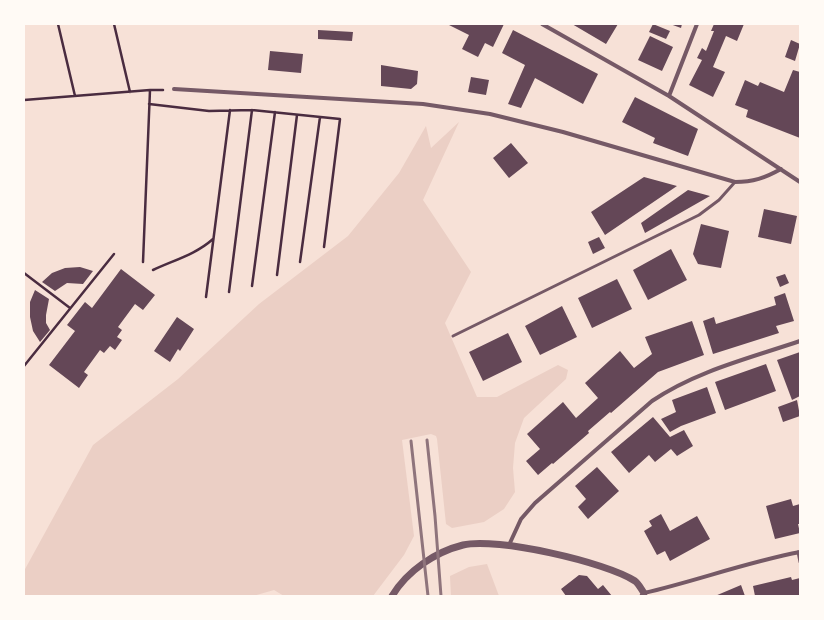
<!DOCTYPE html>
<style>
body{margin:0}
#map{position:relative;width:824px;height:620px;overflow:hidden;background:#f7e1d7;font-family:Arial,sans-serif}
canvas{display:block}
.frame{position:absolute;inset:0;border:25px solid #fffaf5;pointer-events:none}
</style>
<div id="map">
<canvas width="824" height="620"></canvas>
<div class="frame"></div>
</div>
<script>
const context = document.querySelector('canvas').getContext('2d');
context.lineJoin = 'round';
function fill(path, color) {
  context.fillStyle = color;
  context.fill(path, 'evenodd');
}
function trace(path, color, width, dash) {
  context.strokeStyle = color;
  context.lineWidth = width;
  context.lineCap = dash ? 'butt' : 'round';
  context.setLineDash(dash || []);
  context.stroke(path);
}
fill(new Path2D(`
 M459,122L423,200L471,272L445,323L477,397H497L558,365L568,370L566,379L524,418L515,443L513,468L515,492L504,509L484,522L452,528L446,524L437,439L436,436L431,434L402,440L414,536L404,555L373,596H284L274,590L253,596H24V571L93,445L178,379L259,304L348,236L399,173L426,126L431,148Z
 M487,564L499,596H451L450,576L469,567Z`), '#ebcfc5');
fill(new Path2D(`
 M447,24H504L493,47L485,43L478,57L462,49L469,35Z
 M572,24H618L606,44Z
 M653,24L670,31L666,39L649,32Z
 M670,24H682L681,28Z
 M714,24H744L737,41L726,36L713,67L725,72L713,97L689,85L702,60L697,58L702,48L706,51L714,31H711Z
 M318,30L353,32L352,41L318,39Z
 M513,30L598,74L583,104L535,78L521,108L508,104L525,65L502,53Z
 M650,36L673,47L662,71L638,60Z
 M791,40L800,44L795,61L785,57Z
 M270,51L303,54L301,73L268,70Z
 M381,65L418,71L417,84L411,89L381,86Z
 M793,70L800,72V138L746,117L748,110L735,105L745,80L758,86L760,82L784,92Z
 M471,77L489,80L486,95L468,92Z
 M635,97L698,129L688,156L653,143L655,138L622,122Z
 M511,143L528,163L509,178L493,158Z
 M644,177L677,186L605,235L591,212Z
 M688,190L710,196L645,233L641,223Z
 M764,209L797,216L791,244L758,237Z
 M701,224L729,231L721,268L698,264L693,254Z
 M599,237L605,248L593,254L588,242Z
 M671,249L687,280L648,300L633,270Z
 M80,267L93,271L83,284L67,283L55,291L42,282L52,273L65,268Z
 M121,269L155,295L143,310L135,304L118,327L122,330L117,337L122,340L115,350L110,346L104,353L100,350L84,372L88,375L79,388L49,365L75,331L67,325L85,302L92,308Z
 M785,274L789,283L780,287L776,277Z
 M617,279L632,309L592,328L578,298Z
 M35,290L49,299L46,315V323L50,330L40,342L33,331L30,317V302Z
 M785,293L794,321L776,326L779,333L713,354L703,321L714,317L716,324L776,305L774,297Z
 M562,306L577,337L540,355L525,326Z
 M177,317L194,329L180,351L178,349L170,362L154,351Z
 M692,321L704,355L658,372L611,413L610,412L588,431L589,433L553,464L552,463L538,475L526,461L540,449L527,434L563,402L576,418L598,398L585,383L620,351L634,368L652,354L645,337Z
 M508,333L522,362L483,381L469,352Z
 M800,352V396L792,400L777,360Z
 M766,364L776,391L725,410L715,382Z
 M707,387L716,413L681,426L670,432L661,419L676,412L672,400Z
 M797,400L800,416L783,422L778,407Z
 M653,417L670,437L684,430L693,446L677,456L671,449L655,462L649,455L629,473L611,452Z
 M597,467L619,491L588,519L578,507L586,499L575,486Z
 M791,499L793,506L800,504V524H798L800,533L775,539L766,506Z
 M661,514L670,531L697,516L710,539L670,561L665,551L657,555L644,531L652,526L649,521Z
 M579,575L587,576L598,589L603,585L612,596H566L561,589Z
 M791,577L792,580L800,578V596H755L753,586Z
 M741,585L745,596H715Z`), '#644757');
trace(new Path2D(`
 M58,24L75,96
 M114,24L130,92
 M150,90H163
 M24,100L150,90L143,262
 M149,104L209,111L252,110L340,119L324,247
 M300,262L320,117
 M153,270C174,260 195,255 213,239
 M24,273L70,308
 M277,275L297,115
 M252,286L275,112
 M229,292L252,110
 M206,297L230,110
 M24,366L114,254`), '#4a2c40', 2.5);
trace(new Path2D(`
 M453,336L699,215L719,200L735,182
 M798,552L800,562`), '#755966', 3);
trace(new Path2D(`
 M542,24L669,96L800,182
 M174,89L423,104L490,114L563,132L735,182C753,182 765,178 781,169
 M669,96L697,24
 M509,545L521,519L535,503L652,401C696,371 750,358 800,341
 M644,593C696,581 747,562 800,552`), '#755966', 4);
trace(new Path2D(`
 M392,596C407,571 435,552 463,545C496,537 606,562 635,581C639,584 641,589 644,593L643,596`), '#755966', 7);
trace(new Path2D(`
 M427,440L435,516L441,596
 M411,441L428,596`), '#8f747c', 3);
</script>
